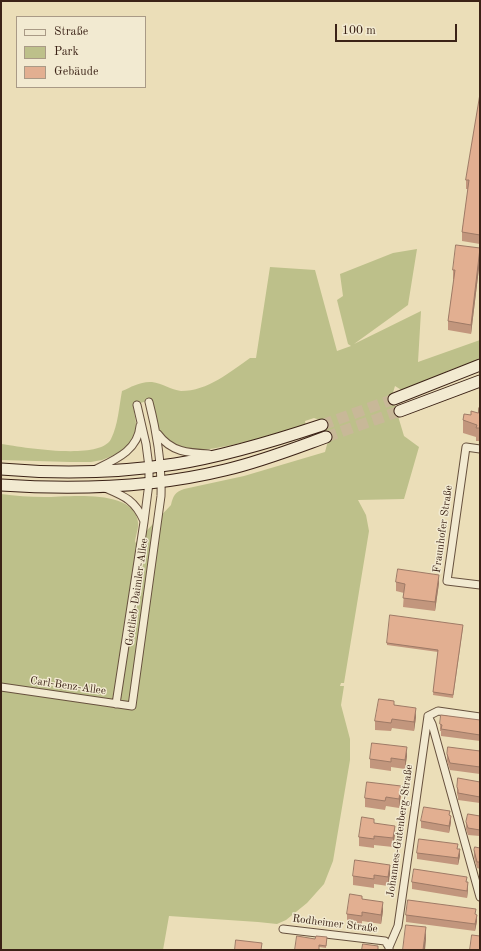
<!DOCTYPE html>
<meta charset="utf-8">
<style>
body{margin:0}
#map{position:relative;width:481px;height:951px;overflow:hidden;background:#ebdeb8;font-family:"Old Standard TT",serif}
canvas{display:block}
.frame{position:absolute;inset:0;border:2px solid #3b2216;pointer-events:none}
.legend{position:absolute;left:16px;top:16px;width:130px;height:72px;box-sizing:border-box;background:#f2ead1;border:1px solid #a99a86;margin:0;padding:5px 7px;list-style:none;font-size:12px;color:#3b2216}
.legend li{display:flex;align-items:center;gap:8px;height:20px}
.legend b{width:20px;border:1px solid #a99a86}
.scale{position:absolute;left:335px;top:24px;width:122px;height:18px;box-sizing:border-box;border:2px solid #3b2216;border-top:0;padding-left:5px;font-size:12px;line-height:14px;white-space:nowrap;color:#3b2216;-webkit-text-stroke:3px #f2ead1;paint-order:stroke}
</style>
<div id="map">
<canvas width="481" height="951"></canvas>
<div class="frame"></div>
<ul class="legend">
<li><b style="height:5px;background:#f2ead1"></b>Straße</li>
<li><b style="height:11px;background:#bdc08a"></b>Park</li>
<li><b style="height:11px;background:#e2af91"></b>Gebäude</li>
</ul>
<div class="scale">100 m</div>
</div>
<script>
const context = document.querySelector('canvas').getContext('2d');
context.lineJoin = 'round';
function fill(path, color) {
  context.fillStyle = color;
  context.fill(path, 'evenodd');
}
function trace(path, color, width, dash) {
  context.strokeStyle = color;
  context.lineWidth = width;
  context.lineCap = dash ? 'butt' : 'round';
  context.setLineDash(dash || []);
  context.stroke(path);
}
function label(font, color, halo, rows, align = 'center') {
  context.font = font + ' "Old Standard TT",serif';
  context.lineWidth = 3;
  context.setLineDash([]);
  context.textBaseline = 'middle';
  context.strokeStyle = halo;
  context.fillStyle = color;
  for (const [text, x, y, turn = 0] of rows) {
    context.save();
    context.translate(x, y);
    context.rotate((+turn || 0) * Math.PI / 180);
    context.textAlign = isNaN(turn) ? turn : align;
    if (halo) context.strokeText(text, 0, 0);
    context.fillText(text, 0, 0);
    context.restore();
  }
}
fill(new Path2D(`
 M417,249L408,305L354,344L421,311L418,362L480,340V359L450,370L403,391L395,386L392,396L404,436L419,447L404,499L358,500L366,515L369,531L344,683H341L340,686H344L341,705L350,739V760L333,861L324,884L307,903L286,920L277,924L258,922L169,916L163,950H1V494C15,496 30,497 44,497C68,497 134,488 138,522C139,528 135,537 135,543L171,505C173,496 175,492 184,489L244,476L325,452L328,441L323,421L314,418L305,421L306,426C286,432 199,456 183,450C176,447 168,441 163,435C155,426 154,411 151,400L133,405L136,423L135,436L127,447L119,453L102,460L91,462H70L1,460V444C22,447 100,461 111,439C118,425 119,407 122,391C131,387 141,381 152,382C162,383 171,390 181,391C208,391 230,372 250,358H256L270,267L315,270L337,351L351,346L348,344L337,300L343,296L340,274L393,253Z`), '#bdc08a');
trace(new Path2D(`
 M322,425L394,399
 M326,437L400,411`), '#c8b898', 11, [11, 5.5]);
const street = new Path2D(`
 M158,434C171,452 188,453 209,454
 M480,449L466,447L447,581L480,585
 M94,470C114,460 138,451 140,426
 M105,488C124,496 135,500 144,521
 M1,687L132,706L161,496C162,463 157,433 149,402
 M116,704L144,522L149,483V467L146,444L137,405
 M428,716L432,724L480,897
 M428,716L438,711L480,717
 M283,929L385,941L389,947V950
 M389,947L398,926L428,716`);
const secondary = new Path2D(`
 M394,399L480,365
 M400,411L480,381
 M1,469C59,474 117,473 175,464C225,456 274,441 322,425
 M1,485C76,490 152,488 225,470C260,462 293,449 326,437`);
trace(street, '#67513e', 9);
trace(secondary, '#3b2216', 13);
trace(street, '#f2ead1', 7);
trace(secondary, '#f2ead1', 11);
fill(new Path2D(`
 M480,94V244L462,241V232L468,189H466V180Z
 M480,248V260L471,334L448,330V321L454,279H453V270Z
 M480,409V441H476V437L463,433V420L471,415L478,413Z
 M396,582L439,583L435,611L403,607L404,593L396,591Z
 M463,627L453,698L433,695L438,652L387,645V643Z
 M394,705L416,717L414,731L392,728L391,731L375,730V721Z
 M480,720V741L441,736V731H440V724Z
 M480,751V774L450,770L447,761V754Z
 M407,756L405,769L391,767V771L370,768V759Z
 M480,782V803L458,800V797L457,794V787Z
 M401,795L399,808L386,806L385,810L365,807V798Z
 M450,815L451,822L449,833L421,828V821Z
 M480,816V836L468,835L466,829V822Z
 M374,823L395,834L393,847L374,845V848L359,846V837Z
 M480,848V869L477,868L474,857V850Z
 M458,849L460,856L458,865L417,859V853Z
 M390,874L388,886L374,884V888L353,885V876Z
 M412,882H467L468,889L467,898L412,889Z
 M362,899L383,911L381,924L362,921V925L347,922V914Z
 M406,915H476L477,921L475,931L406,922Z
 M315,939H327L326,948L319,947Z`), '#c2967d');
fill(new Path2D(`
 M480,251V260L471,334V325Z
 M439,575V583L435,611V602Z
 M416,708V717L414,731V722Z
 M407,747V756L405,769V760Z
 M401,786V795L399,808V799Z
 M451,816V822L449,833V826Z
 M395,826V834L393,847V838Z
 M460,849V856L458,865V858Z
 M390,865V874L388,886V877Z
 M468,882V889L467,898V891Z
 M383,902V911L381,924V915Z
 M477,915V921L475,931V924Z
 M426,927V940L425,950H423Z`), '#9e7a66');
const building = new Path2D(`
 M480,94V235L462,232L469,180H466Z
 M456,245L480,248L471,325L448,321L455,270H453Z
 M479,408L480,409V428H476L477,425L463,420L464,414L471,415V411L478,413Z
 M398,569L439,575L435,602L403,598L405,584L396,582Z
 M390,615L463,625L453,695L433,692L438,650L387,643Z
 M379,699L394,701V705L416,708L414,722L392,719L391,723L375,721Z
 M441,715L480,720V735L441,729L442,725L440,724Z
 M372,743L407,747L405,760L391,758V762L370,759Z
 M448,747L480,751V767L450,763L447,754Z
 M458,778L480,782V797L458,793V790L457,787Z
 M367,782L401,786L399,799L386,797L385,801L365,798Z
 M424,807L450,811L449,815L451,816L449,826L421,821Z
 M468,814L480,816V830L468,828L466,822Z
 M362,817L374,819V823L395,826L393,838L374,836V839L359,837Z
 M419,839L458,844L457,849H460L458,858L417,853Z
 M475,847L480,848V862H477L474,850Z
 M355,860L390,865L388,877L374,875V879L353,876Z
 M414,869L467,877L466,882H468L467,891L412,882Z
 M350,894L362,896V899L383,902L381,915L362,912V916L347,914Z
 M408,900L476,909L475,914L477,915L475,924L406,915Z
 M406,925L426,927L423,950H403Z
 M472,935L480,936V950H470Z
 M297,936L315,939L316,936L327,937L326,946L319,945V950H295Z
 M236,940L262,943L261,950H235Z
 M363,944L378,946V950H362Z`);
fill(building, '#e2af91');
trace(building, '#9e7a66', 1);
label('11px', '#3b2216', '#f2ead1', [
 ["Fraunhofer Straße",443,529,-82],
 ["Gottlieb-Daimler-Allee",137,592,-82],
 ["Carl-Benz-Allee",68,686,8],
 ["Johannes-Gutenberg-Straße",400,831,-82],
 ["Rodheimer Straße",335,924,7]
]);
</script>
